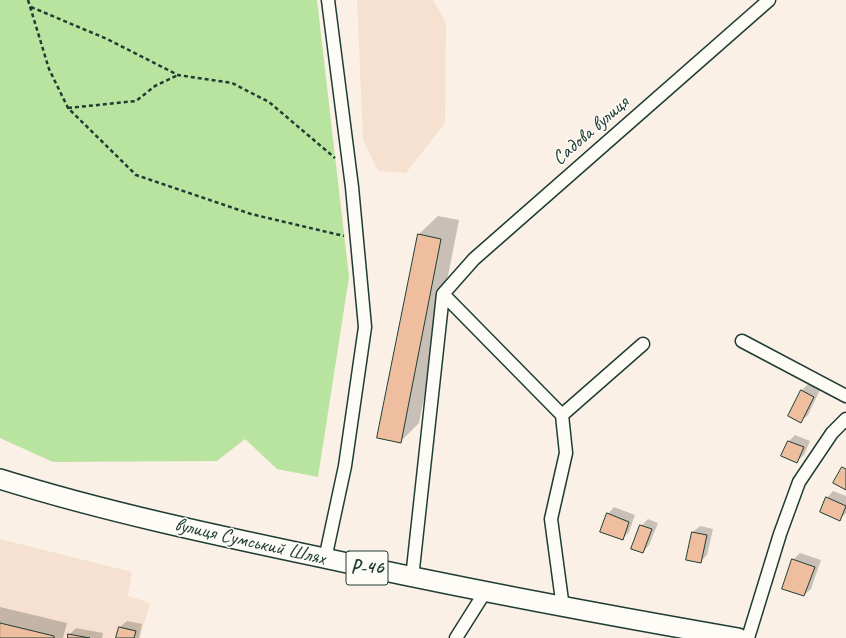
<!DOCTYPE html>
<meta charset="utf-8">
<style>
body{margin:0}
canvas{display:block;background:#faf0e5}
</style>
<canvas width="846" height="638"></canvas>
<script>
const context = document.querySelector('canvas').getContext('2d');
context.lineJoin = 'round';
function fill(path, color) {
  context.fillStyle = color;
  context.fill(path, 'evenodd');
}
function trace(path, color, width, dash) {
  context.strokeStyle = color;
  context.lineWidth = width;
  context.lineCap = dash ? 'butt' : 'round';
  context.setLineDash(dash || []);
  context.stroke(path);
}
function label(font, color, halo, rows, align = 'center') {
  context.font = font + ' Caveat,sans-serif';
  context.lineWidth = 3;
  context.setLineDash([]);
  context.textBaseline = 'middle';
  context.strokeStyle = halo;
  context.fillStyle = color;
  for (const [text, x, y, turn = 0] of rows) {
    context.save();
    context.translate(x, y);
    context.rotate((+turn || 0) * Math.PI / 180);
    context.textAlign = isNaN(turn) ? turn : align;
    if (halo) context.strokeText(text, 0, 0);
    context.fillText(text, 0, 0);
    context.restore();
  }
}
fill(new Path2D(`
 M357,0H433L446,23L445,123L406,173L378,171L363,140Z
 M0,539L132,572L128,596L150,603L140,638H0Z`), '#f6e1d0');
fill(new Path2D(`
 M0,0H317L349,277L318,477L277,469L245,439L217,461L53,462L0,438Z`), '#b9e4a0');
fill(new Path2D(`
 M438,216L459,220L419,423L400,442L419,234Z
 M808,384L820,390L808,415L801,421V391Z
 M795,435L810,441L804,455L797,461L789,441Z
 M833,491L846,496V513L840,519L827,498Z
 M614,507L635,515L629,532L622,539L608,514Z
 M648,519L658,523L649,545L643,552L641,526Z
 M700,526L713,529L707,555L700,562L693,532Z
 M800,553L821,560L811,589L804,595L793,560Z
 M0,607L67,623L63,638H0Z
 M127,621L142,624L139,638H118L120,627Z
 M76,628L103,633L102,638H69V635Z`), '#0003');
const building = new Path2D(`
 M418,234L441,239L401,443L377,438Z
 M801,390L814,397L801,423L788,416Z
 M788,441L804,447L797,463L781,456Z
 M842,467L846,469V490L833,483Z
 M826,497L846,506L840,521L820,512Z
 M607,513L629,522L623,540L600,532Z
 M640,525L652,529L643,553L631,549Z
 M692,532L707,535L701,563L686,560Z
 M792,559L815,567L804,596L782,589Z
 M0,623L54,636V638H0Z
 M119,627L136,631L134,638H116Z
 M68,634L90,638H68Z`);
fill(building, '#eebe9e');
trace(building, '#1f3d34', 1);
const minor = new Path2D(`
 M443,294L474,259L769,0
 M443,294L562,415L566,453L551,519L563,608
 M742,341L846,396
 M562,415L643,344
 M325,559L345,466L365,327L352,187L328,0
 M412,578L443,294
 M456,638L485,592
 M748,638L780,534L799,482L832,433L846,419`);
const primary = new Path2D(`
 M0,479C106,512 215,535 324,558C461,588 599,614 738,638`);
trace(minor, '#1f3d34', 15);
trace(primary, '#1f3d34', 22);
trace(new Path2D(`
 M28,0L49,69L68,108L136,175L251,214L344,236
 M31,7L107,39L178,75L232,83L269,102L335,158
 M68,108L136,101L155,86L178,75`), '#1f3d34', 2.5, [4, 3]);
trace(minor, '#fdfcf7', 12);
trace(primary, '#fdfcf7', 19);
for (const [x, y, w] of [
 [367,568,42]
]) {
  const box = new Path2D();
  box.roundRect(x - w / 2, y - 17, w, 34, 3);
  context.fillStyle = '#fdfcf7';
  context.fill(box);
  trace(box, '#1f3d34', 1);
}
label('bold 19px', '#1f3d34', null, [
 ["Р-46",367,568]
]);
label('20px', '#1f3d34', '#fdfcf7', [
 ["Садова вулиця",591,131,-41],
 ["вулиця Сумський Шлях",250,542,13]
]);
</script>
